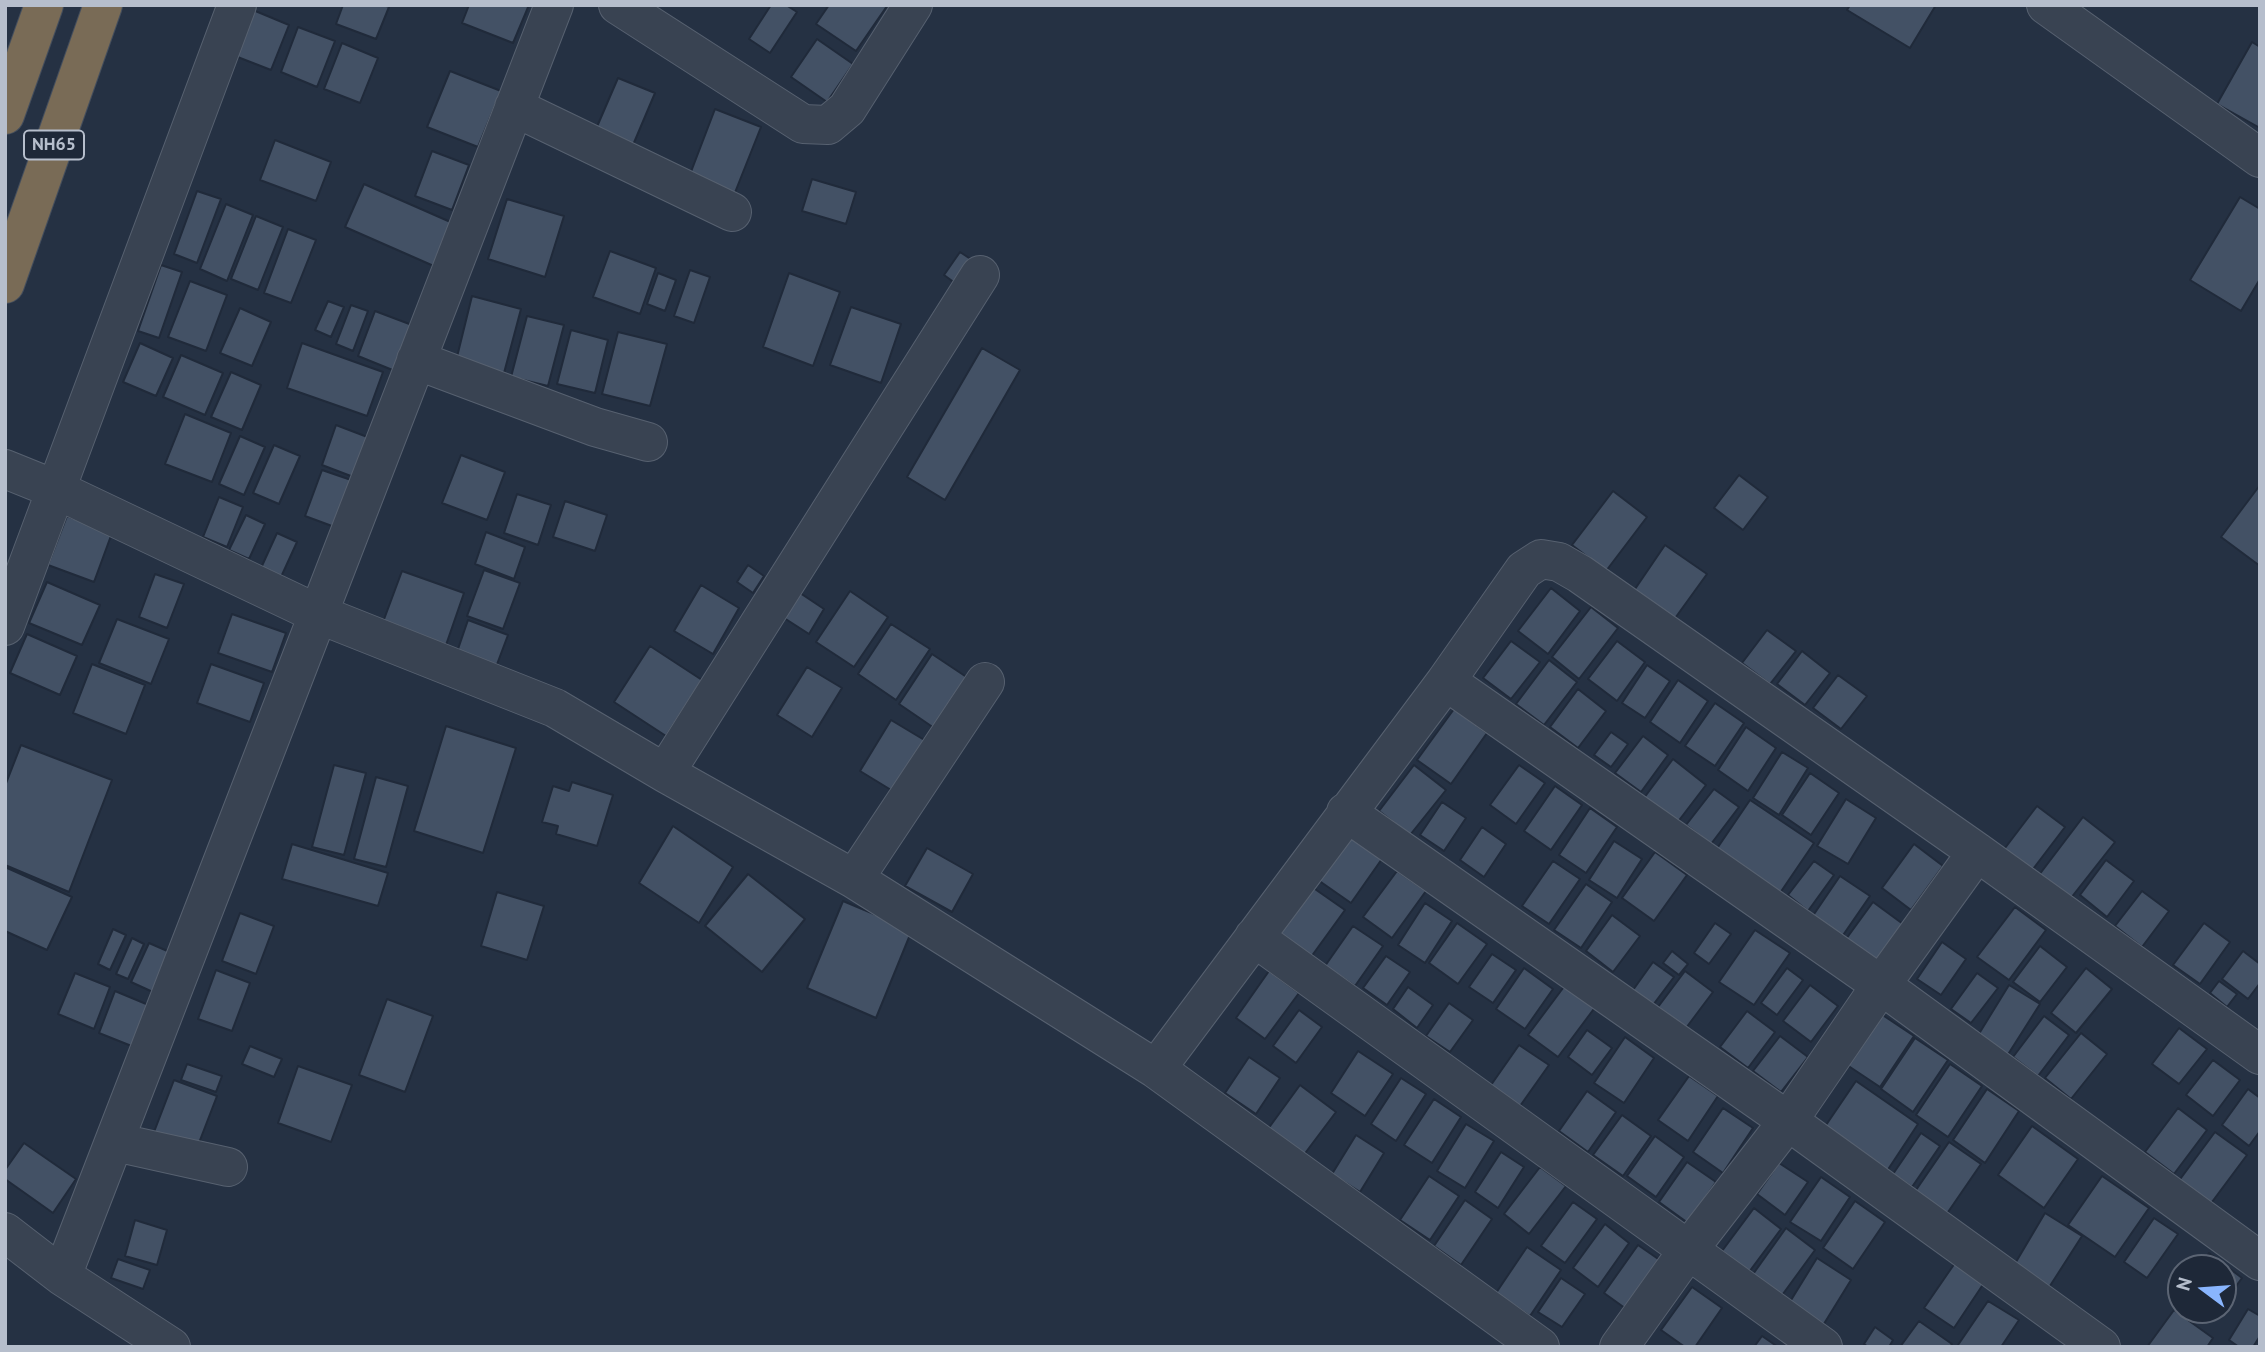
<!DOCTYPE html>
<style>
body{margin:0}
#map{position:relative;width:2265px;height:1352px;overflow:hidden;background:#253143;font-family:"PT Sans",sans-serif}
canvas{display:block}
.frame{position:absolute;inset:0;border:7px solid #b6becc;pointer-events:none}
.north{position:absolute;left:2167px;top:1254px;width:70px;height:70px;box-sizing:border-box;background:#1e2838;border:2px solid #5b6473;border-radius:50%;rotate:286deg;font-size:19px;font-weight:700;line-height:28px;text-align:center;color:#b6becc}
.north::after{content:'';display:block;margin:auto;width:24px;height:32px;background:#89b5fe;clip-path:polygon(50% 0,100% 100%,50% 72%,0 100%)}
</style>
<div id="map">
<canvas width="2265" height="1352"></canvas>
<div class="frame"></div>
<div class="north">N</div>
</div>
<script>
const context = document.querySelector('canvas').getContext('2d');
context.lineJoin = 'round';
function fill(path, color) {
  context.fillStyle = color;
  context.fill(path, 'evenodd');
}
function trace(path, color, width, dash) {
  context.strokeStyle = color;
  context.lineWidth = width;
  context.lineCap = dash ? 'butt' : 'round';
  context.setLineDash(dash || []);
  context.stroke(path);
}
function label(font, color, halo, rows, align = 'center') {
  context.font = font + ' "PT Sans",sans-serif';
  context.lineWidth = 7;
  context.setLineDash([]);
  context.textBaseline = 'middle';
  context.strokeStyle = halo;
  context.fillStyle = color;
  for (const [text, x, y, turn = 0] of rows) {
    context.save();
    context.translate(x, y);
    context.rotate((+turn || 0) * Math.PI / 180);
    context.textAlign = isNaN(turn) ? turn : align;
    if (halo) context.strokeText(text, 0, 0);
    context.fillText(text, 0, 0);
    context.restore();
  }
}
const building = new Path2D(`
 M343,5H384L389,7L376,39L336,24Z
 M469,5H529L513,43L462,23Z
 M771,5H786L797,12L770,53L749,39Z
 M829,5H886L887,6L856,51L816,24Z
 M1850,5H1936L1910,48L1847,10Z
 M253,10L289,25L271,70L235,56Z
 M298,27L335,41L317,87L281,72Z
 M817,39L853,64L827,102L791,77Z
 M2252,42L2260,47V128L2217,104Z
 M342,43L378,58L360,103L324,89Z
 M450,71L501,91L478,147L427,127Z
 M618,78L655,93L633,145L596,129Z
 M715,109L761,127L734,195L689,177Z
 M275,140L331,162L316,201L260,180Z
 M432,151L469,165L452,210L415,196Z
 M812,179L856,192L846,224L802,211Z
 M364,184L455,224L436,267L345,227Z
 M197,191L221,199L197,263L174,254Z
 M2240,197L2260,209V279L2241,311L2190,280Z
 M507,199L564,216L545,277L488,259Z
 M226,204L253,215L227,281L200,269Z
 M256,216L283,227L258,290L231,279Z
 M288,229L316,240L291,303L264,293Z
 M610,251L656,268L640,314L593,297Z
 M960,252L975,262L959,286L944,275Z
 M161,265L182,272L159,338L138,331Z
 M690,270L710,277L694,323L674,316Z
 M658,273L676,280L665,311L647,304Z
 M789,273L840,292L813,366L763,347Z
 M190,281L227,295L206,351L168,337Z
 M472,296L521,309L504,373L456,361Z
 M328,301L344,307L331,337L315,330Z
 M351,305L368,311L353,351L336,344Z
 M851,307L901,324L881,383L830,365Z
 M240,308L271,322L252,366L220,353Z
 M375,311L412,325L395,371L358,356Z
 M527,316L564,325L548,386L511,377Z
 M571,330L608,340L595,393L557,384Z
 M618,332L667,344L650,406L602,394Z
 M140,343L173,358L156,396L123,382Z
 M302,343L383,372L367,416L287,388Z
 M982,348L1020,370L945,500L907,477Z
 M181,355L223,373L205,415L163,397Z
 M231,372L261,385L242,430L211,417Z
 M185,414L231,433L212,482L165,464Z
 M336,425L370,438L356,478L322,465Z
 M240,436L265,447L244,495L219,484Z
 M274,445L300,456L279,504L253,493Z
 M461,455L505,472L487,520L442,503Z
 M322,470L357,482L340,529L305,516Z
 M1739,475L1768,497L1743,530L1714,508Z
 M2260,485V566L2221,537Z
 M1613,491L1647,517L1606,571L1572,545Z
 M517,494L551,505L538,545L504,533Z
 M219,497L243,507L227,547L203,537Z
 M565,501L607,515L595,551L553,537Z
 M246,515L265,524L249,559L229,550Z
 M67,516L112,533L94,582L48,565Z
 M486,532L525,547L514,579L475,564Z
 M277,533L297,542L281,577L261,568Z
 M1665,545L1707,574L1673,621L1633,592Z
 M748,565L764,576L753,593L737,582Z
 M484,570L520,583L503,629L467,616Z
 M402,571L464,593L446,645L383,622Z
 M155,574L184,584L167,628L139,617Z
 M47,582L100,605L82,645L29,623Z
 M701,585L739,608L713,654L674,631Z
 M1551,588L1580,611L1548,654L1518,631Z
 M797,591L824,609L809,634L781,616Z
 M850,591L888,617L854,667L816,642Z
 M1591,607L1618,628L1579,679L1552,657Z
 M232,614L286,633L272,672L218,653Z
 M117,619L169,639L151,684L99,663Z
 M468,620L508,635L496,667L457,652Z
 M891,624L930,649L896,700L858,674Z
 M1767,630L1796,651L1770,684L1742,663Z
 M27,634L77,656L60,695L10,673Z
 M1511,641L1540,662L1511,699L1483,678Z
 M1617,641L1645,662L1617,701L1588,679Z
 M650,646L702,680L666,736L614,702Z
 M1802,651L1830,673L1805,705L1777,684Z
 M932,654L971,680L937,730L899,704Z
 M1549,660L1577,682L1544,725L1516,704Z
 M92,664L145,685L126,734L73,713Z
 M211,664L264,683L250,722L197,703Z
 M1647,665L1670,681L1645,718L1622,703Z
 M807,667L842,688L812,737L777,715Z
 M1838,675L1867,696L1841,729L1813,708Z
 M1678,680L1708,701L1680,743L1650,722Z
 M1578,689L1606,711L1578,748L1550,727Z
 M1715,703L1744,723L1715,766L1685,746Z
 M1454,709L1487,733L1451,784L1417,760Z
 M891,720L926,741L896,793L860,771Z
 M446,726L516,748L483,853L414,831Z
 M1746,727L1776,748L1748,791L1718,770Z
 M1611,732L1628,744L1611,767L1594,755Z
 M1643,736L1668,755L1641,792L1615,773Z
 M21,745L112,780L69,892L5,865V786Z
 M1782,752L1808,768L1779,815L1753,798Z
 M1673,759L1706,785L1677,823L1644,798Z
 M334,765L366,773L344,855L312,847Z
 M1414,765L1446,790L1410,835L1379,811Z
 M1519,765L1545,783L1516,824L1490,805Z
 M1810,773L1839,793L1811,835L1782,815Z
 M376,777L408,786L386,867L354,859Z
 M572,782L613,795L597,846L556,834L558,826L542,822L553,786L569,791Z
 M1555,786L1582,805L1551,850L1524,831Z
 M1714,789L1739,807L1711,844L1686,825Z
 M1846,799L1876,818L1848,864L1817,846Z
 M1750,800L1814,843L1780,893L1716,850Z
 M1442,802L1466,818L1444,851L1420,835Z
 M2037,806L2065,827L2030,873L2002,852Z
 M1590,808L1617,827L1586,873L1559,855Z
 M2083,817L2115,842L2067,903L2036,879Z
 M673,826L733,867L699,923L639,883Z
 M1482,827L1506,844L1484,877L1460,860Z
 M1352,832L1384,856L1351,903L1318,880Z
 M1614,841L1642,859L1617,898L1589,880Z
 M292,844L388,873L378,906L282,879Z
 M1914,844L1943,866L1911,910L1882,888Z
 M927,848L973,874L952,912L905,886Z
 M1655,852L1687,875L1654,921L1622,898Z
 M2106,860L2134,881L2107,917L2080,895Z
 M1553,861L1580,879L1549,924L1522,906Z
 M1814,861L1834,875L1808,911L1788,895Z
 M5,867L72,897L47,950L5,931Z
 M1397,871L1426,891L1392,938L1363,917Z
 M748,874L805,919L762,972L705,926Z
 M1840,876L1870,896L1839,941L1810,920Z
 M1586,884L1612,902L1581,948L1554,930Z
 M1312,887L1345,910L1311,957L1278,934Z
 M2142,891L2169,911L2142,947L2115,926Z
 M497,892L544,906L527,960L481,946Z
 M843,901L912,930L876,1018L807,988Z
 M1873,902L1903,924L1870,968L1841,946Z
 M1425,903L1452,921L1425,963L1398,945Z
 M2015,907L2046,930L2009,980L1977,957Z
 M240,913L274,926L256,974L222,961Z
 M1612,915L1640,936L1613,972L1586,951Z
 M1457,923L1487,944L1458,984L1429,963Z
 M1715,923L1731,934L1709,964L1694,953Z
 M2204,923L2230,942L2200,984L2173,965Z
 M1353,926L1383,946L1355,986L1325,966Z
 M113,929L126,935L110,970L98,964Z
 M1755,930L1790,953L1754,1005L1719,982Z
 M132,938L144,944L128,979L116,974Z
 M1942,942L1966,959L1941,995L1917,979Z
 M149,943L172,953L155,993L131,982Z
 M2040,946L2067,967L2040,1002L2013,982Z
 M1672,951L1688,964L1679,975L1663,963Z
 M2243,951L2260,964V983L2248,999L2222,979Z
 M1492,954L1516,970L1493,1003L1469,987Z
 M1386,956L1410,972L1387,1005L1363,988Z
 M1653,962L1674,977L1653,1005L1633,990Z
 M1524,968L1553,989L1525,1029L1496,1009Z
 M1787,968L1803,980L1777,1015L1761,1003Z
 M2086,968L2112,989L2076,1033L2051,1013Z
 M216,970L250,983L232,1031L198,1019Z
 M1269,971L1299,993L1265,1039L1236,1018Z
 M1685,971L1713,992L1686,1028L1658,1007Z
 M75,973L110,987L94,1029L58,1014Z
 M1977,973L1998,988L1971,1023L1951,1009Z
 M2219,981L2237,994L2227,1007L2210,993Z
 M1566,984L1596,1006L1558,1057L1528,1035Z
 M1810,985L1838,1006L1811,1042L1783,1021Z
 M2009,985L2040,1004L2007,1056L1977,1037Z
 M1408,987L1433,1005L1417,1028L1393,1009Z
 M115,991L151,1006L134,1047L99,1033Z
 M387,999L433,1016L405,1092L359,1075Z
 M1449,1003L1473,1020L1450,1052L1426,1036Z
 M1299,1010L1322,1027L1296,1063L1273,1046Z
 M1747,1011L1775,1032L1748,1068L1720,1047Z
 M1881,1014L1914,1036L1880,1087L1847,1065Z
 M2044,1016L2069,1035L2038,1076L2013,1057Z
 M2179,1028L2207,1049L2179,1084L2152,1064Z
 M1587,1030L1612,1048L1592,1075L1568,1057Z
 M2081,1033L2107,1054L2071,1099L2045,1078Z
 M1780,1036L1808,1057L1781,1092L1753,1071Z
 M1625,1037L1654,1058L1624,1103L1594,1083Z
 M1915,1038L1948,1060L1913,1112L1881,1089Z
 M1519,1045L1549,1065L1520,1106L1491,1085Z
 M250,1046L282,1059L274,1077L242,1064Z
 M1358,1051L1393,1074L1365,1116L1331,1093Z
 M1249,1057L1280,1078L1256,1114L1225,1093Z
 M2213,1060L2240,1080L2213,1116L2186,1095Z
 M187,1064L222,1076L216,1092L181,1080Z
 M1950,1064L1982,1086L1948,1137L1916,1115Z
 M298,1066L352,1085L331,1142L278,1123Z
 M1689,1076L1718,1096L1688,1141L1658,1120Z
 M1401,1078L1426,1094L1396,1141L1371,1124Z
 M174,1080L217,1096L197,1148L154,1132Z
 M1856,1081L1918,1124L1887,1171L1824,1128Z
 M1300,1085L1336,1112L1303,1156L1268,1129Z
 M1987,1089L2019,1111L1985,1163L1953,1140Z
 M2248,1089L2260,1098V1131L2249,1146L2222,1125Z
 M1587,1091L1616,1112L1588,1152L1559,1131Z
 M1434,1099L1461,1117L1432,1163L1404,1145Z
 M1723,1108L1753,1128L1723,1173L1693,1152Z
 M2178,1108L2207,1130L2174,1174L2145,1152Z
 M1622,1115L1651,1136L1623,1176L1593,1155Z
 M1466,1124L1494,1141L1465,1188L1437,1171Z
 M2032,1126L2078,1159L2044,1208L1998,1175Z
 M2215,1132L2247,1155L2209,1206L2178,1182Z
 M1921,1133L1940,1146L1912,1187L1893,1174Z
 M1356,1135L1384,1153L1360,1192L1332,1174Z
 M1655,1136L1684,1157L1656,1197L1627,1176Z
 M1949,1142L1981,1164L1946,1215L1914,1193Z
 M24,1143L76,1179L53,1213L5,1179V1170Z
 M1501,1152L1524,1167L1498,1208L1475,1192Z
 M1687,1162L1716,1182L1688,1223L1659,1202Z
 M1779,1163L1808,1182L1785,1215L1757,1194Z
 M1540,1167L1566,1186L1529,1234L1504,1214Z
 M1429,1176L1459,1196L1430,1240L1400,1220Z
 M2102,1176L2149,1208L2115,1257L2068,1225Z
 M1821,1177L1850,1197L1821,1241L1790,1222Z
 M1465,1200L1492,1219L1461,1265L1434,1246Z
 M1855,1201L1885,1222L1853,1269L1823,1248Z
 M1573,1202L1597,1219L1565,1263L1541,1246Z
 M1754,1208L1781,1229L1749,1272L1722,1251Z
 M2045,1213L2082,1236L2048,1289L2013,1267Z
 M2154,1218L2178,1234L2147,1278L2124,1262Z
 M135,1220L167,1230L157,1265L125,1256Z
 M1605,1224L1629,1243L1598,1287L1573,1268Z
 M1786,1228L1815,1250L1780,1298L1751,1277Z
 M1638,1245L1664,1263L1629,1311L1604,1293Z
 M1527,1247L1561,1270L1530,1316L1496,1293Z
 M2209,1253L2242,1278L2223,1304V1268H2199Z
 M1817,1258L1851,1280L1822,1327L1788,1305Z
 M118,1259L150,1270L143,1289L111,1278Z
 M1955,1263L1984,1283L1954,1328L1924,1308Z
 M1561,1278L1585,1294L1562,1327L1538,1312Z
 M1692,1287L1722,1308L1695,1347H1685L1661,1330Z
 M1988,1301L2019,1320L2001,1347H1961L1958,1345Z
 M2248,1309L2260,1316V1336L2253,1347H2239L2229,1340Z
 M2174,1310L2213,1338L2207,1347H2147Z
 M2196,1310H2219L2211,1321Z
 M1919,1321L1952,1344L1950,1347H1900Z
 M1875,1327L1893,1340L1889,1347H1868L1864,1344Z
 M1762,1336L1778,1347H1754Z`);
fill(building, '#435165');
trace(building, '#202a3a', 2);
const street = new Path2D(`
 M618,5L803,124L828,125L847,109L913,5
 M2046,5L2260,158
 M514,107L732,212
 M416,360L595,427L648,442
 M5,469L57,490L318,614L555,708L665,773L854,879L1156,1069L1540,1347
 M5,626L237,5
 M1446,681L1881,985L2260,1261
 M665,773L980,275
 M1346,812L1788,1121L2101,1347
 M854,879L985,682
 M1254,937L1823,1347
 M1156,1069L1446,681L1524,570L1541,559L1559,562L1580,574L1977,852L2260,1055
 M115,1142L228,1167
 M5,1232L62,1276L171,1347
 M62,1276L554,5
 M1619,1347L1689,1249L1788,1121L1881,985L1977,852`);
const highway = new Path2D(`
 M5,115L44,5
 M5,284L103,5`);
trace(street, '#576170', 40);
trace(highway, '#444e5d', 40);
trace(street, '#394352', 38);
trace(highway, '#796b56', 38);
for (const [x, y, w] of [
 [54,145,60]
]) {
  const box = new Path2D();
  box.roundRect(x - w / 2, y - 14.5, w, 29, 5);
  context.fillStyle = '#1e2838';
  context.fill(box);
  trace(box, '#b6becc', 2);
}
label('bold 18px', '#b6becc', null, [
 ["NH65",54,145]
]);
</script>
